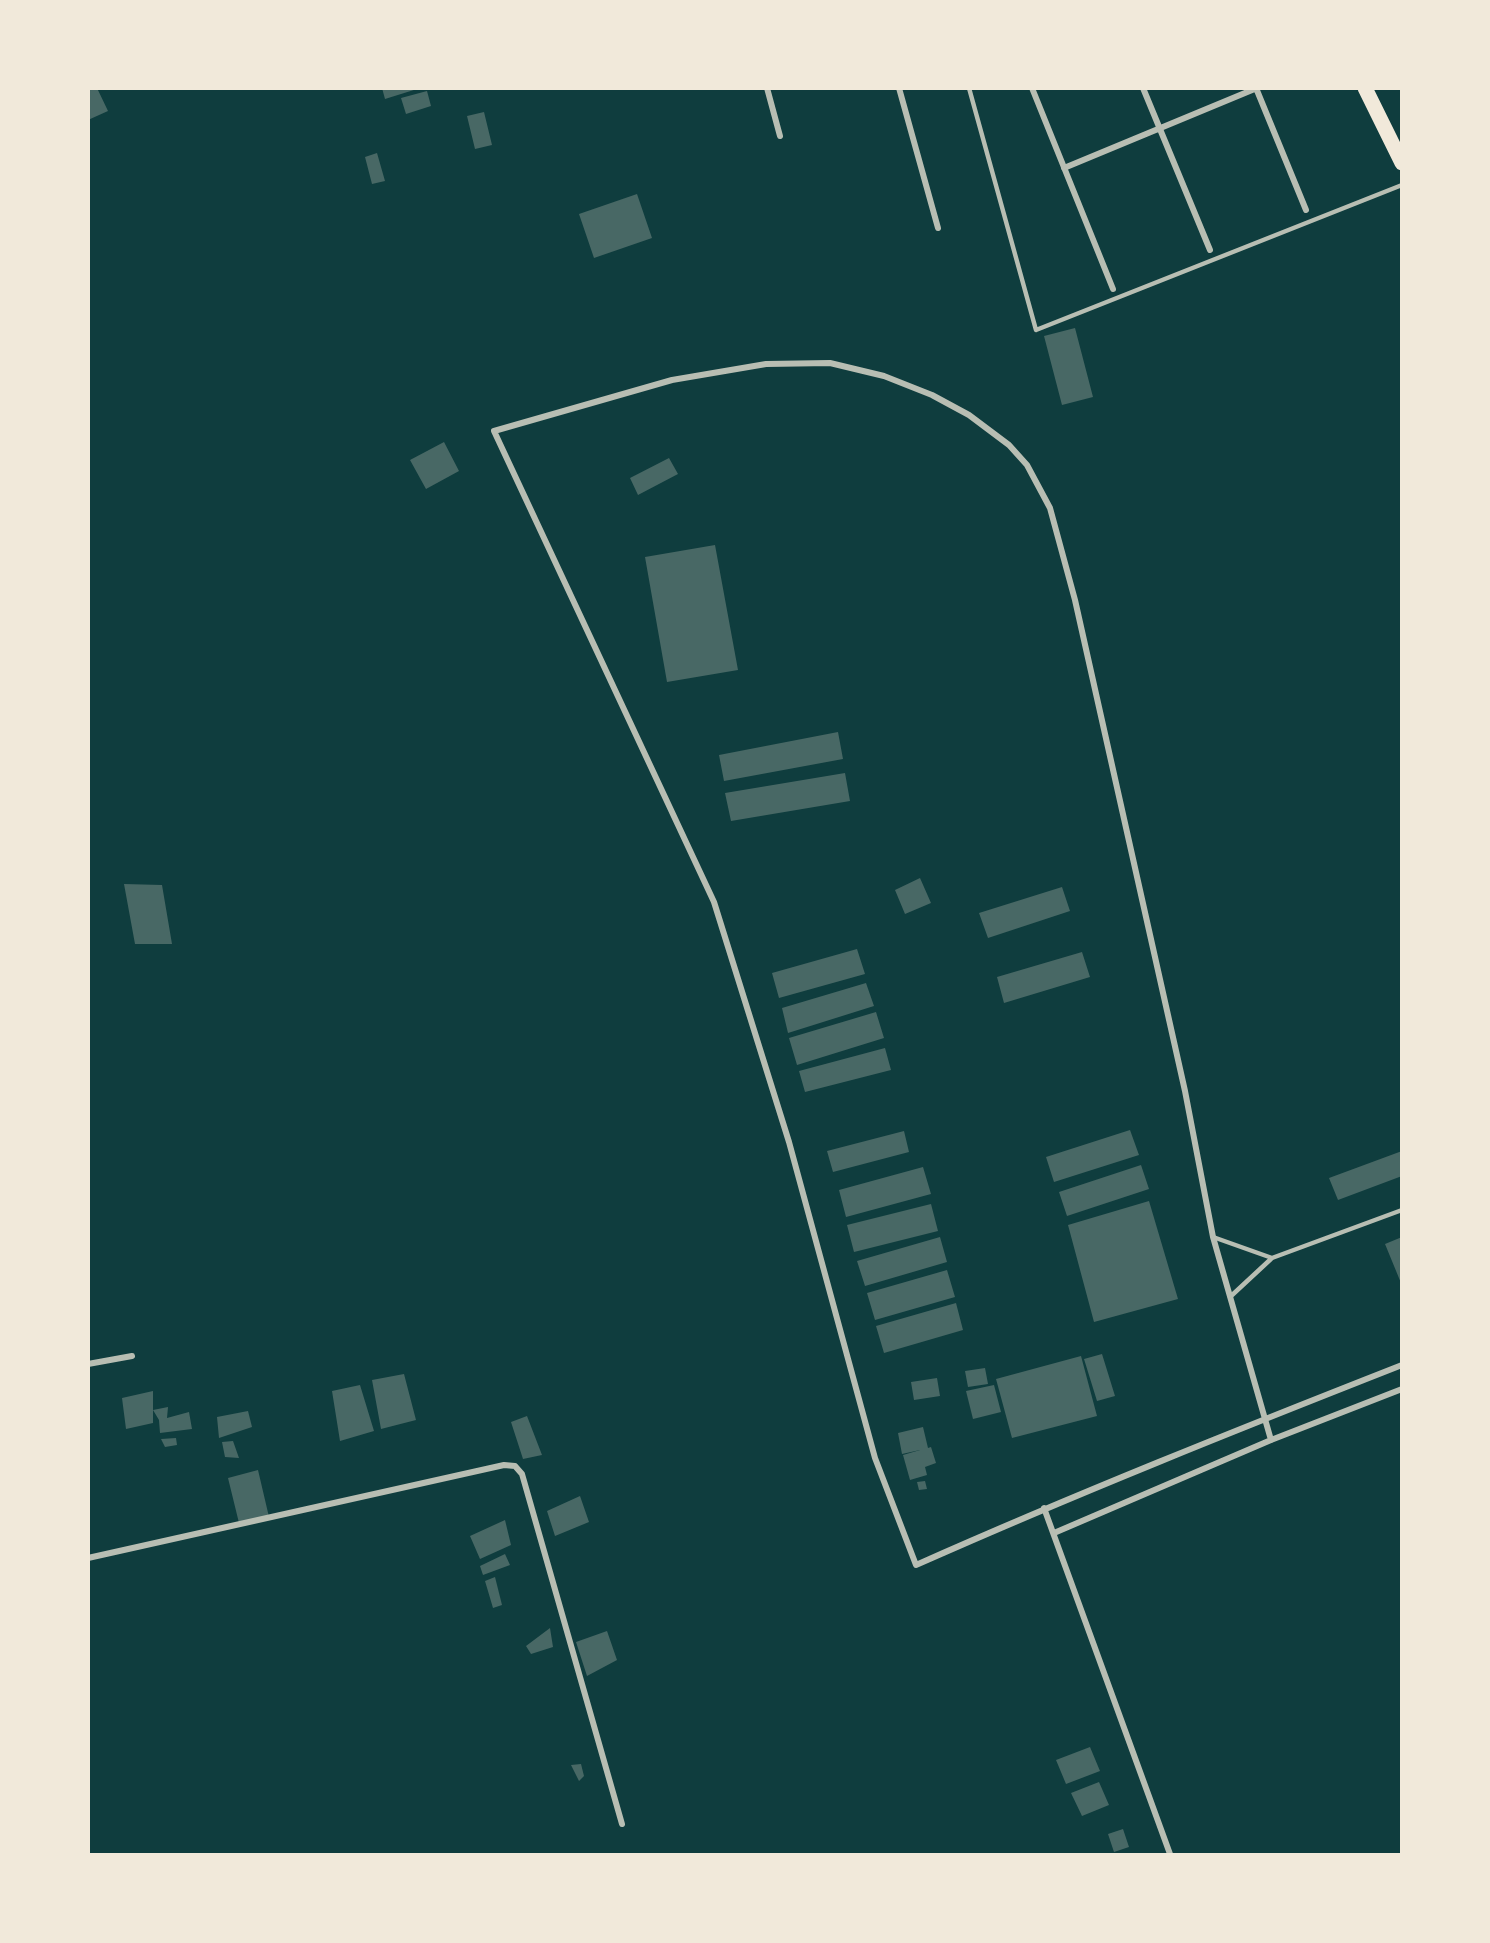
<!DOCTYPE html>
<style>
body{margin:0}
#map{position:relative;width:1490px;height:1943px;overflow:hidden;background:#0f3d3e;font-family:Quicksand,sans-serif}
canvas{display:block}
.frame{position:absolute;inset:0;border:90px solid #f1e9da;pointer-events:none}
</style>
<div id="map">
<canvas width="1490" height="1943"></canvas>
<div class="frame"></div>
</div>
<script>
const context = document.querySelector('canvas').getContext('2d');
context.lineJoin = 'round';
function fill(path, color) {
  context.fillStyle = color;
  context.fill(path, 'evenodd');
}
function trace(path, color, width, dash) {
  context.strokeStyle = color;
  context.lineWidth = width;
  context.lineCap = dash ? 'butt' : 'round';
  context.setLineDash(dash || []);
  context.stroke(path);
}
fill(new Path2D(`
 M88,88H97L108,111L88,120Z
 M382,88H417V89L385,99Z
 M427,91L431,106L406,114L401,98Z
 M484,112L492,145L475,149L467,116Z
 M377,153L385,181L372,184L365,157Z
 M637,194L652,238L594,258L579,214Z
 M1075,328L1093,397L1062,405L1044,336Z
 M444,442L459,471L426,489L410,460Z
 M669,458L678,474L638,495L630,478Z
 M715,545L738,670L667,682L645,557Z
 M838,732L843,759L724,781L719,755Z
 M845,773L850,801L731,821L725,793Z
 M920,878L931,903L905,914L895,890Z
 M124,884L162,885L172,944H135Z
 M1062,887L1070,911L988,938L979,913Z
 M857,949L865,974L779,998L772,973Z
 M1082,952L1090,977L1004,1003L997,977Z
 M866,983L874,1006L788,1033L782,1008Z
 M876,1012L884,1038L797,1065L789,1038Z
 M885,1048L891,1070L805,1092L799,1071Z
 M1130,1130L1139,1155L1054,1182L1046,1157Z
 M904,1131L909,1152L833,1172L827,1151Z
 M1402,1151V1176L1338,1200L1329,1178Z
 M1141,1165L1149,1189L1067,1216L1059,1192Z
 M923,1167L931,1194L846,1217L839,1190Z
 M1149,1201L1178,1299L1094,1322L1068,1225Z
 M931,1204L938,1231L854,1252L847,1225Z
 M940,1237L947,1262L865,1286L857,1261Z
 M1402,1237V1283H1401L1385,1244Z
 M947,1270L955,1297L875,1320L867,1293Z
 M956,1303L963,1330L884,1353L876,1326Z
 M1102,1354L1115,1396L1097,1401L1084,1359Z
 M1081,1356L1097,1416L1012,1438L996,1379Z
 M985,1368L988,1384L968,1387L965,1371Z
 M404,1374L416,1420L381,1429L372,1380Z
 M937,1378L940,1396L914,1400L911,1382Z
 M360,1385L374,1431L340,1441L332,1391Z
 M994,1385L1001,1412L973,1419L966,1391Z
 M153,1391V1423L126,1429L122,1398Z
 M168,1407L167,1418L189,1412L192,1429L160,1433L159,1420L153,1410Z
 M248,1411L252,1427L219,1438L217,1417Z
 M527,1416L542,1455L523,1459L511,1422Z
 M923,1427L928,1448L931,1447L936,1463L925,1467L927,1475L910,1480L903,1455L920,1450L902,1454L898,1433Z
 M176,1438L177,1445L165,1447L161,1439Z
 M233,1441L239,1458L225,1457L222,1442Z
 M258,1470L269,1517L239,1523L228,1478Z
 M925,1481L927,1489L919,1490L917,1482Z
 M580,1496L589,1522L555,1536L547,1511Z
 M505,1520L511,1545L480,1559L470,1536Z
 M505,1554L510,1565L483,1575L480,1566Z
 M495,1577L502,1605L493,1608L485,1581Z
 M550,1628L553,1647L531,1654L526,1646Z
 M607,1631L617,1660L587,1676L576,1642Z
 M1090,1747L1100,1771L1066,1784L1056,1760Z
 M581,1764L584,1776L579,1781L571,1765Z
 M1099,1782L1109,1805L1082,1816L1071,1793Z
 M1123,1829L1129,1847L1114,1852L1108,1834Z`), '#486865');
trace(new Path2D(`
 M969,88L1036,330L1402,185
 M1213,1237L1272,1258
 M1230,1297L1272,1258L1402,1210`), '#b8beb3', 4.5);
trace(new Path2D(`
 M767,88L780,136
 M899,88L938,228
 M1032,88L1113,289
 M1143,88L1210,250
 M1256,88L1306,210
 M1064,168L1257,88
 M88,1364L132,1356
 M1271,1440L1213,1237L1185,1091L1075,600L1050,508L1027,465L1009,445L969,415L932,395L884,376L830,363L766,364L672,380L494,431L714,902L789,1142L875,1458L916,1565C1076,1494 1239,1429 1402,1365
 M1044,1508L1170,1854
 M1054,1533L1271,1440L1402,1389
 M88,1558L504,1465L515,1466L522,1474L622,1824`), '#b8beb3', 6);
trace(new Path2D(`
 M1365,88L1402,163`), '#f1e9da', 15);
</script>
